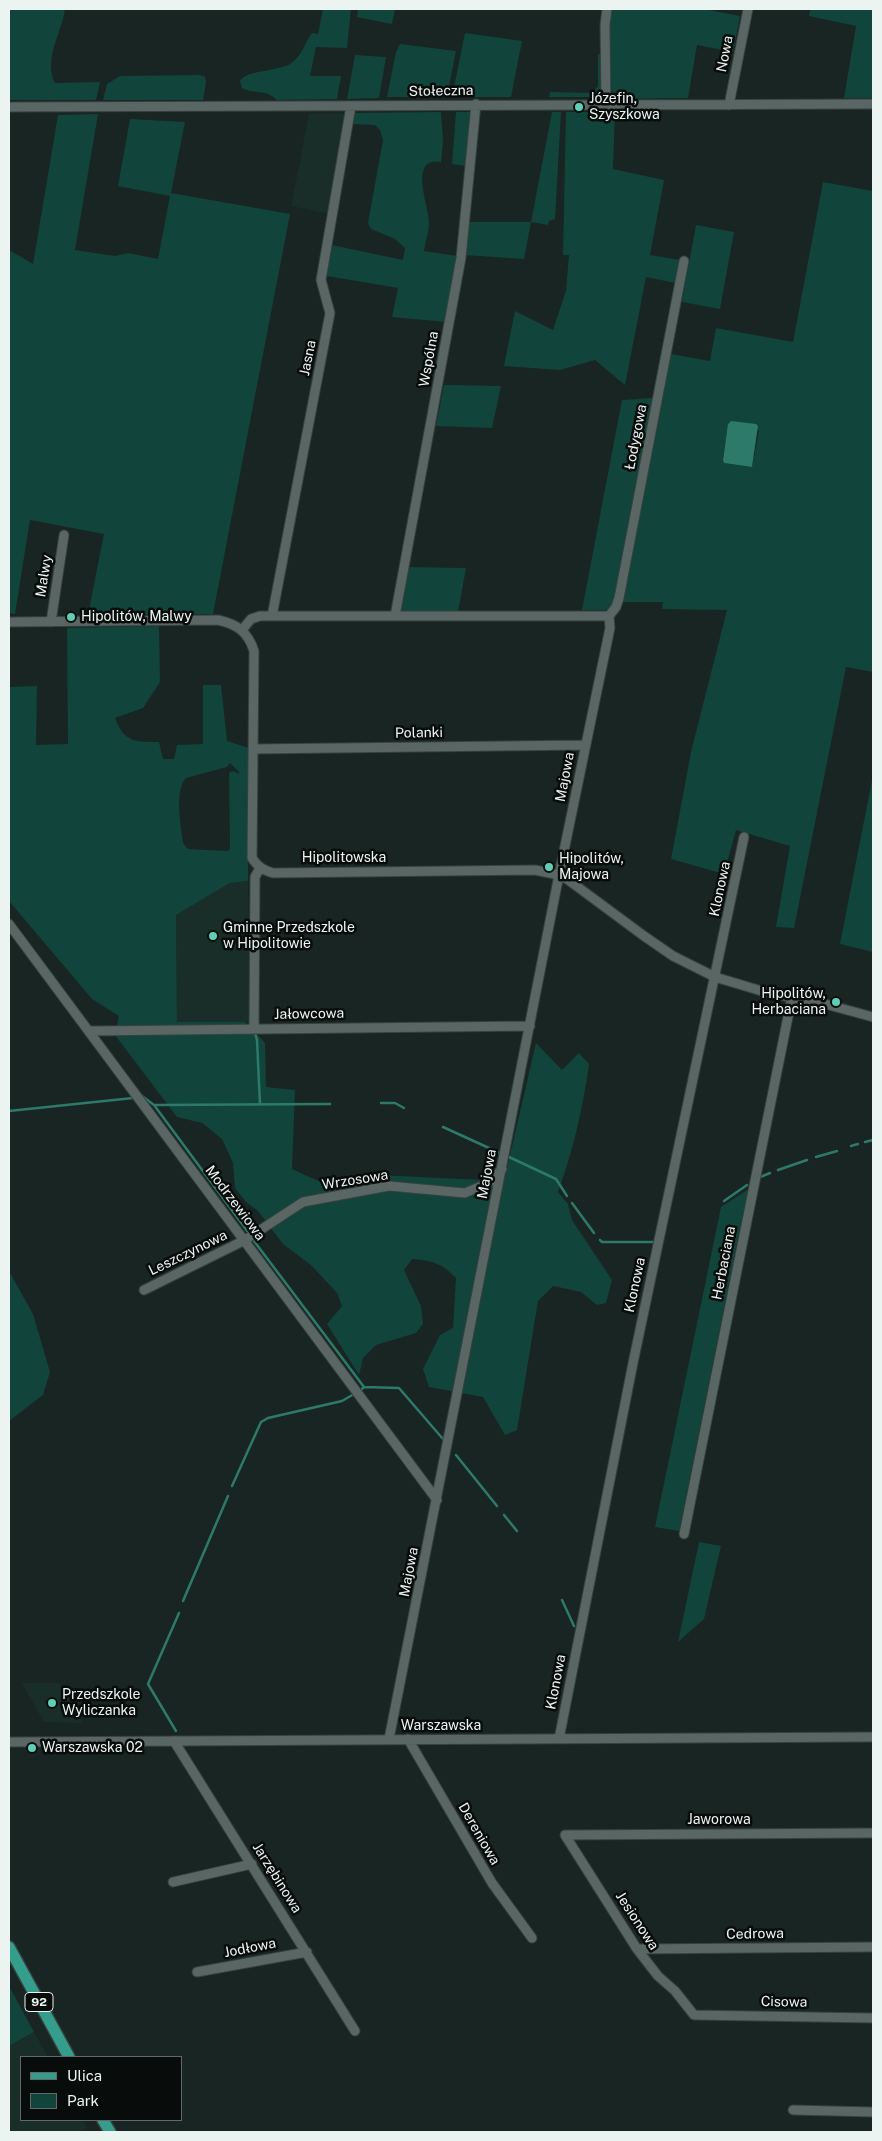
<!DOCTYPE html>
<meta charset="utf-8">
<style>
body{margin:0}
#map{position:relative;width:882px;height:2141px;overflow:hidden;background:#192522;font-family:"Public Sans",sans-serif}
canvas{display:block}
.frame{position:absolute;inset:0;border:10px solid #ecf4f2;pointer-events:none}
.legend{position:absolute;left:20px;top:2056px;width:162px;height:65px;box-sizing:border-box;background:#080d0c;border:1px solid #636968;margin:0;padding:6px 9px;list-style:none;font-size:15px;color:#ecf4f2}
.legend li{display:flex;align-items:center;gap:10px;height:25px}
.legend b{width:25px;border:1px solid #636968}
</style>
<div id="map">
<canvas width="882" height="2141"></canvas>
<div class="frame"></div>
<ul class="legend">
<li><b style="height:6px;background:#349d8c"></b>Ulica</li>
<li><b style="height:14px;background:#11443b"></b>Park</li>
</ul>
</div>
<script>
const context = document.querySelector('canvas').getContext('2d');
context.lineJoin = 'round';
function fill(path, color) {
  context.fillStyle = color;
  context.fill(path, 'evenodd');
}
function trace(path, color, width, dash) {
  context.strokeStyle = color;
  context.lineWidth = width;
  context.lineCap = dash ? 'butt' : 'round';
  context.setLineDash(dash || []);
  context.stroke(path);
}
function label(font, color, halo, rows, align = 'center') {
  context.font = font + ' "Public Sans",sans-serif';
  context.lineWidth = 5;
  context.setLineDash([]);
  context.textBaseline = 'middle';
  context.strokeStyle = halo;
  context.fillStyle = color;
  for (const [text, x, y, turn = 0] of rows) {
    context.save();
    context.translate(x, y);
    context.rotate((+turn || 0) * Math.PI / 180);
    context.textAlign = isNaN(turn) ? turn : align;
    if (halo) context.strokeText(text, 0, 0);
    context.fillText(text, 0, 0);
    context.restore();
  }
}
fill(new Path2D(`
 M309,114H345L329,214L291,206Z
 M248,881L250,1022H177L176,915L230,883Z
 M22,1683H59L83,1723L44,1722Z
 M34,2032L48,2057H21V2120H82L87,2128L79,2132H9V2046Z`), '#1a2e29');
fill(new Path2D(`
 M9,9H65C62,32 43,60 55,83L100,82L96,100H9Z
 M323,9H351L347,48L316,47L310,76H341L337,99L277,100C264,88 256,95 242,88L240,81C246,70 275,72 290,64C302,57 304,43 312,33L318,34Z
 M358,9H395L392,24L357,17Z
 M611,9H704L740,16L733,52L697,45L688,98L612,99L608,28Z
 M810,9H873V98H844L856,26L809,16Z
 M465,33L522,41L511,97H452Z
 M400,44L456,51L447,97H387L396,52Z
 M598,54H602V97H549L550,92L592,93L598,86Z
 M355,55L386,57L379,98L347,99Z
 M200,75L205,77L206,82L203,100H103L107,84L120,76Z
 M441,112L443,141L441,162C407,156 430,209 429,223C429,232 425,242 424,251L457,256L446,322L392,317L398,288L327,276L332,245L403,260L405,248L395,239L371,229L368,223L383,140L380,130L375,125L351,124L353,113Z
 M456,112H473L467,166L452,164Z
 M552,112H561L555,219L549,221L548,225L531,222L524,259L464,255L468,222H531Z
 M566,112H615L613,169L664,180L650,255L680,260L676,283L646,277L625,385L595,360L560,370L504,366L515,311L553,330L566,291L569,255H563Z
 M98,114L75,250L115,256L128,253L158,259L170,196L118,186L130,119L185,122L171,193L290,214L213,614L88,615L104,534L30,520L15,614L9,613V250L33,264L58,115Z
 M823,182L873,191V672L846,667L794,928L776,927L790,846L736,830L724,874L671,859L691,752L727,610L662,609L663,602H623L671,354L710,361L716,328L793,342ZM729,422L759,430L752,467L724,463L723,457Z
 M696,225L734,232L720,309L682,302Z
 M444,385L501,386L492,428L436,426Z
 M653,398L614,599L611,608L605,610H582L622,400Z
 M409,567L466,568L458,612H401Z
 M159,626L160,682L143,708L115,718C124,742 135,742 159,742L163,759H174L177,745L203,744V685H221L227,741L249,748L248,881L230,883L176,915L177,1022H245L265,1043L266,1087L295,1090L292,1169L334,1188L377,1175L504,1181L536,1043L562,1070L579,1053L589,1064C583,1108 573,1151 558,1192L568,1204L572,1220L612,1280L606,1303L597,1305L581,1292L553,1286L538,1301L517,1430L505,1435L483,1397L429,1387L423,1369L440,1335L453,1328L456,1278C443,1264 431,1260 412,1259L404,1270L421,1306L423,1324L416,1333L376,1345L363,1358L359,1375L327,1324L342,1306L337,1293L312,1266L283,1244L258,1211L246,1202L235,1188L233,1163L222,1139L202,1123L177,1117L115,1035L119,1016L92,999L9,901V687L37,686L36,745L68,744L67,628ZM230,763L239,772V774L233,771L229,773L230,849L227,851L188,849L183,843C181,826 174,791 186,778L227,767Z
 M873,775V952L840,944Z
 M750,1188L743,1213L679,1531L655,1527L721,1207Z
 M9,1271L33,1314L50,1372L43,1395L9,1421Z
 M699,1542L721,1546L704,1619L678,1642Z
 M9,1986L34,2032L9,2046Z`), '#11443b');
fill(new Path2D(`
 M731,421L756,424L758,426L752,467L724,463L723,460L728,424Z`), '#2d7a6b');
trace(new Path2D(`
 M255,1033L257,1040L260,1104
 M142,1096L154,1105L248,1232
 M381,1103H395L404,1108
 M154,1105L330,1104
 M9,1111L133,1098
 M443,1127L500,1153
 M865,1142L873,1140
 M851,1146L858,1144
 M509,1157L556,1179L567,1196
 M816,1157L837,1151
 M778,1170L807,1160
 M758,1178L770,1173
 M724,1201L747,1185
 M572,1203L594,1233
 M600,1240L602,1242H653
 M254,1241L364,1387
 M361,1390L364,1387L399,1388L443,1439
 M456,1455L497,1506
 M232,1486L261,1422L268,1418L342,1401L354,1394
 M504,1515L517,1531
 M562,1600L574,1626
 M183,1601L228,1496
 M176,1731L148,1684L179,1613`), '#2d7a6b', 2.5);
const minor = new Path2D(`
 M606,104L605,25L607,9
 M729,105L748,9
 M9,107L873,104
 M272,616L330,313L321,280L351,106
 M395,616L461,258L476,104
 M609,616L616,607L619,598L684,261
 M9,622L218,620C237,624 248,632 254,651L252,858C258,867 263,870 273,873L535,870L559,875L567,879L644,936L673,956L715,977L765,992L825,1004L873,1017
 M51,622L64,535
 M242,630L251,619L260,616H609
 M253,749L586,745
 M9,924L437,1500
 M254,1029L255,877L260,868
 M89,1031L530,1026
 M144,1290L245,1240L303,1202L389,1186L465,1193L490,1182L502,1169
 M684,1534L792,997
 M389,1739L559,875L610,628L609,616
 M408,1739L492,1883L532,1938
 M559,1739L633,1363L744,837
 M174,1741L355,2031
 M9,1742L873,1737
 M565,1835L637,1949L658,1976L675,1991L694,2015L873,2018
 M565,1835L873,1833
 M173,1882L252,1864
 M637,1949L873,1947
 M197,1972L307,1952
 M793,2110L873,2112`);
const major = new Path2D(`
 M9,1947L69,2057
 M103,2120L110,2132`);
trace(minor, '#37413f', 11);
trace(major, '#37413f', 14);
trace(minor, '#596663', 9);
trace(major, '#349d8c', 11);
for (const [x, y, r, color] of [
 [579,107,5,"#5eceb7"],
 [71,617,5,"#5eceb7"],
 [549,867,5,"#5eceb7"],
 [213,936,5,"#5eceb7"],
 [836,1002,5,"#5eceb7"],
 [52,1703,5,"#5eceb7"],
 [32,1748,5,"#5eceb7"]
]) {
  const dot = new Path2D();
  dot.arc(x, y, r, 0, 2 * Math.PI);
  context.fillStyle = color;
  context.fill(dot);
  trace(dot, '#080d0c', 2);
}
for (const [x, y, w] of [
 [39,2002,28]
]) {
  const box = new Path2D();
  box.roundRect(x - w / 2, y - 9.5, w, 19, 4);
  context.fillStyle = '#080d0c';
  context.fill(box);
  trace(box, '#ecf4f2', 1);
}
label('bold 12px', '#ecf4f2', null, [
 ["92",39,2002]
]);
label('14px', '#ecf4f2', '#080d0c', [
 ["Nowa",725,54,-79],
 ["Stołeczna",441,91,-1],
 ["Jasna",308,358,-79],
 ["Wspólna",429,359,-80],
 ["Łodygowa",636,437,-79],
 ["Malwy",44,576,-81],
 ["Polanki",419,733,-1],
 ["Majowa",565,777,-79],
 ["Hipolitowska",344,858],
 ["Klonowa",720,889,-78],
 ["Jałowcowa",309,1014,-1],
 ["Majowa",487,1174,-79],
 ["Wrzosowa",355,1180,-9],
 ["Modrzewiowa",235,1203,53],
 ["Leszczynowa",188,1253,-26],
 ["Herbaciana",724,1263,-79],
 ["Klonowa",635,1285,-78],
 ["Majowa",409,1572,-79],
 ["Klonowa",556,1682,-79],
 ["Warszawska",441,1726],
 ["Jaworowa",719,1820],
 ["Dereniowa",479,1834,60],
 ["Jarzębinowa",277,1878,58],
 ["Jesionowa",637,1921,57],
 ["Cedrowa",755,1934,-1],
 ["Jodłowa",250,1948,-11],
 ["Cisowa",784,2002,1]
]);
label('14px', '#ecf4f2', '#080d0c', [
 ["Józefin,",589,99],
 ["Szyszkowa",589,115],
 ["Hipolitów, Malwy",81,617],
 ["Hipolitów,",559,859],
 ["Majowa",559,875],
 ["Gminne Przedszkole",223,928],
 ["w Hipolitowie",223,944],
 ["Hipolitów,",826,994,"right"],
 ["Herbaciana",826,1010,"right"],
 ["Przedszkole",62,1695],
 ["Wyliczanka",62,1711],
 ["Warszawska 02",42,1748]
], 'left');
</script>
